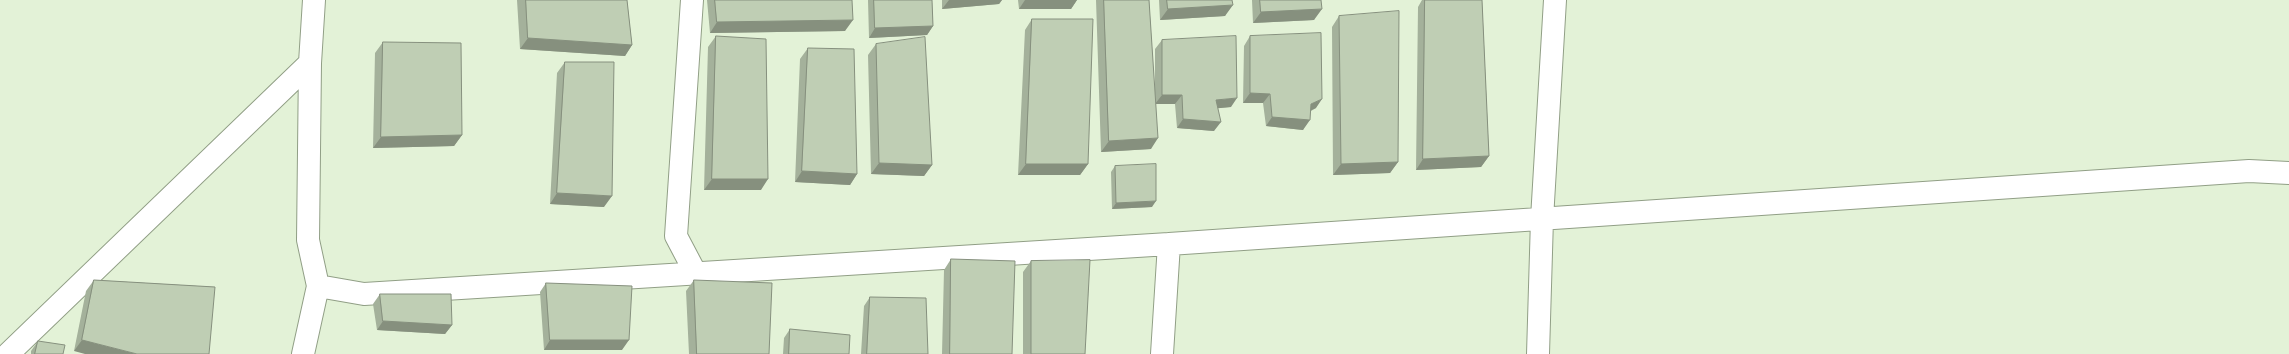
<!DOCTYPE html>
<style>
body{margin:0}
canvas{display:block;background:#e3f2d7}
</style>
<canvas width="2289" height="354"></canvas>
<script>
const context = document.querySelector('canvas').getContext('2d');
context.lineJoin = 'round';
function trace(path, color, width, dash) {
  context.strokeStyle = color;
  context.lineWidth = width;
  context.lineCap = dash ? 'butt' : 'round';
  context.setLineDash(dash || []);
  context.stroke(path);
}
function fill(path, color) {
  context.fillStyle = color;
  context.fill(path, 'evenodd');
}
const minor = new Path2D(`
 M314,0L310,63L308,240L318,286L364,294L1169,244L1162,354
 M692,0L676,236L696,274
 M1169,244L2249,171L2289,173
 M8,354L310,63
 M303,354L318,286
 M1538,354L1542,219L1555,0`);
trace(minor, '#919f86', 24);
trace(minor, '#fff', 22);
fill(new Path2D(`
 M517,0H627L632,45L625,56L520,49Z
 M707,0H852L845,31L710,33Z
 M868,0H932L933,26L927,35L869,38Z
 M942,0H1002L999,4L942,9Z
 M1018,0H1077L1071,9H1019Z
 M1096,0H1149L1155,97V49L1162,40L1231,107L1218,108L1214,131L1177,128L1175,104H1156L1151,149L1101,152Z
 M1159,0H1232L1225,16L1160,20Z
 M1252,0H1321L1314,20L1253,23Z
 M1422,0H1482L1489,156L1481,167L1416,170L1418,7Z
 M1339,16L1398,162L1390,173L1333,175L1332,27Z
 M1032,19L1088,164L1080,175H1018L1025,30Z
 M716,36L761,190H704L708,47Z
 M1250,36L1316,108L1311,111L1303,130L1266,126L1263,103H1243L1244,46Z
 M383,42L462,135L454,146L373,148L375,53Z
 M876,44L932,165L924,176L871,174L868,55Z
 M808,48L857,174L850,185L795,182L800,59Z
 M565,62L604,207L550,204L557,73Z
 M1115,166L1152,207L1112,209L1111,172Z
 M951,259L1012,354H942L944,270Z
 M1031,261L1085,354H1023V272Z
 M94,280L215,287L74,351L86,291Z
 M694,280L769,354H689L686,291Z
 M546,283L622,350H544L540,292Z
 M380,294L452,325L445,334L377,330L373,304Z
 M870,297L928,354H861L864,306Z
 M790,329L849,354H783L784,338Z
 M38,341L63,354H31V351Z`), '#a4b19b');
fill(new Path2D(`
 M949,0H1002L999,4L942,9Z
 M1025,0H1077L1071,9H1019Z
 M1233,5L1225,16L1160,20L1168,9Z
 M1322,9L1314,20L1253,23L1261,12Z
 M853,20L845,31L710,33L717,22Z
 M933,26L927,35L869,38L875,28Z
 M528,38L632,45L625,56L520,49Z
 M1250,93L1270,94L1263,103H1243Z
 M1162,95H1182L1175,104H1155Z
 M1237,98L1231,107L1210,109L1216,100Z
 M1322,99L1316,108L1305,113L1311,104Z
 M1272,117L1310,120L1303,130L1266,126Z
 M1183,119L1221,122L1214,131L1177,128Z
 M462,135L454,146L373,148L381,137Z
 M1158,138L1151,149L1101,152L1109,141Z
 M1489,156L1481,167L1416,170L1423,159Z
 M1398,162L1390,173L1333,175L1341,164Z
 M879,163L932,165L924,176L871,174Z
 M1026,164H1088L1080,175H1018Z
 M802,171L857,174L850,185L795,182Z
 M712,179H768L761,190H704Z
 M557,193L612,196L604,207L550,204Z
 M1156,201L1152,207L1112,209L1116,203Z
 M383,321L452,325L445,334L377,330Z
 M82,340L137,354H85L74,351Z
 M550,340H629L622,350H544Z`), '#86907e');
const building = new Path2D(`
 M526,0H627L632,45L528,38Z
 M715,0H852L853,20L717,22Z
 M874,0H932L933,26L875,28Z
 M1104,0H1149L1158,138L1109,141Z
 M1167,0H1232L1233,5L1168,9Z
 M1260,0H1321L1322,9L1261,12Z
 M1425,0H1482L1489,156L1423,159Z
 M1399,11L1398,162L1341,164L1339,16Z
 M1032,19H1093L1088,164H1026Z
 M1321,33L1322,99L1311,104L1310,120L1272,117L1270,94L1250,93V36Z
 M716,36L766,39L768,179H712Z
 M1236,36L1237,98L1216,100L1221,122L1183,119L1182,95H1162V40Z
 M925,37L932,165L879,163L876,44Z
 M383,42L461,43L462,135L381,137Z
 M808,48L854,49L857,174L802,171Z
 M565,62H614L612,196L557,193Z
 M1156,164V201L1116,203L1115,166Z
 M951,259L1015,261L1012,354H950Z
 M1090,260L1085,354H1031V261Z
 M94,280L215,287L209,354H137L82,340Z
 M694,280L772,283L769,354H697Z
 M546,283L632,286L629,340H550Z
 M380,294H451L452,325L383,321Z
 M870,297L926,298L928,354H867Z
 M790,329L850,335L849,354H789Z
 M38,341L65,345L63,354H35Z`);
fill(building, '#bfceb4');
trace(building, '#86907e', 1);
</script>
